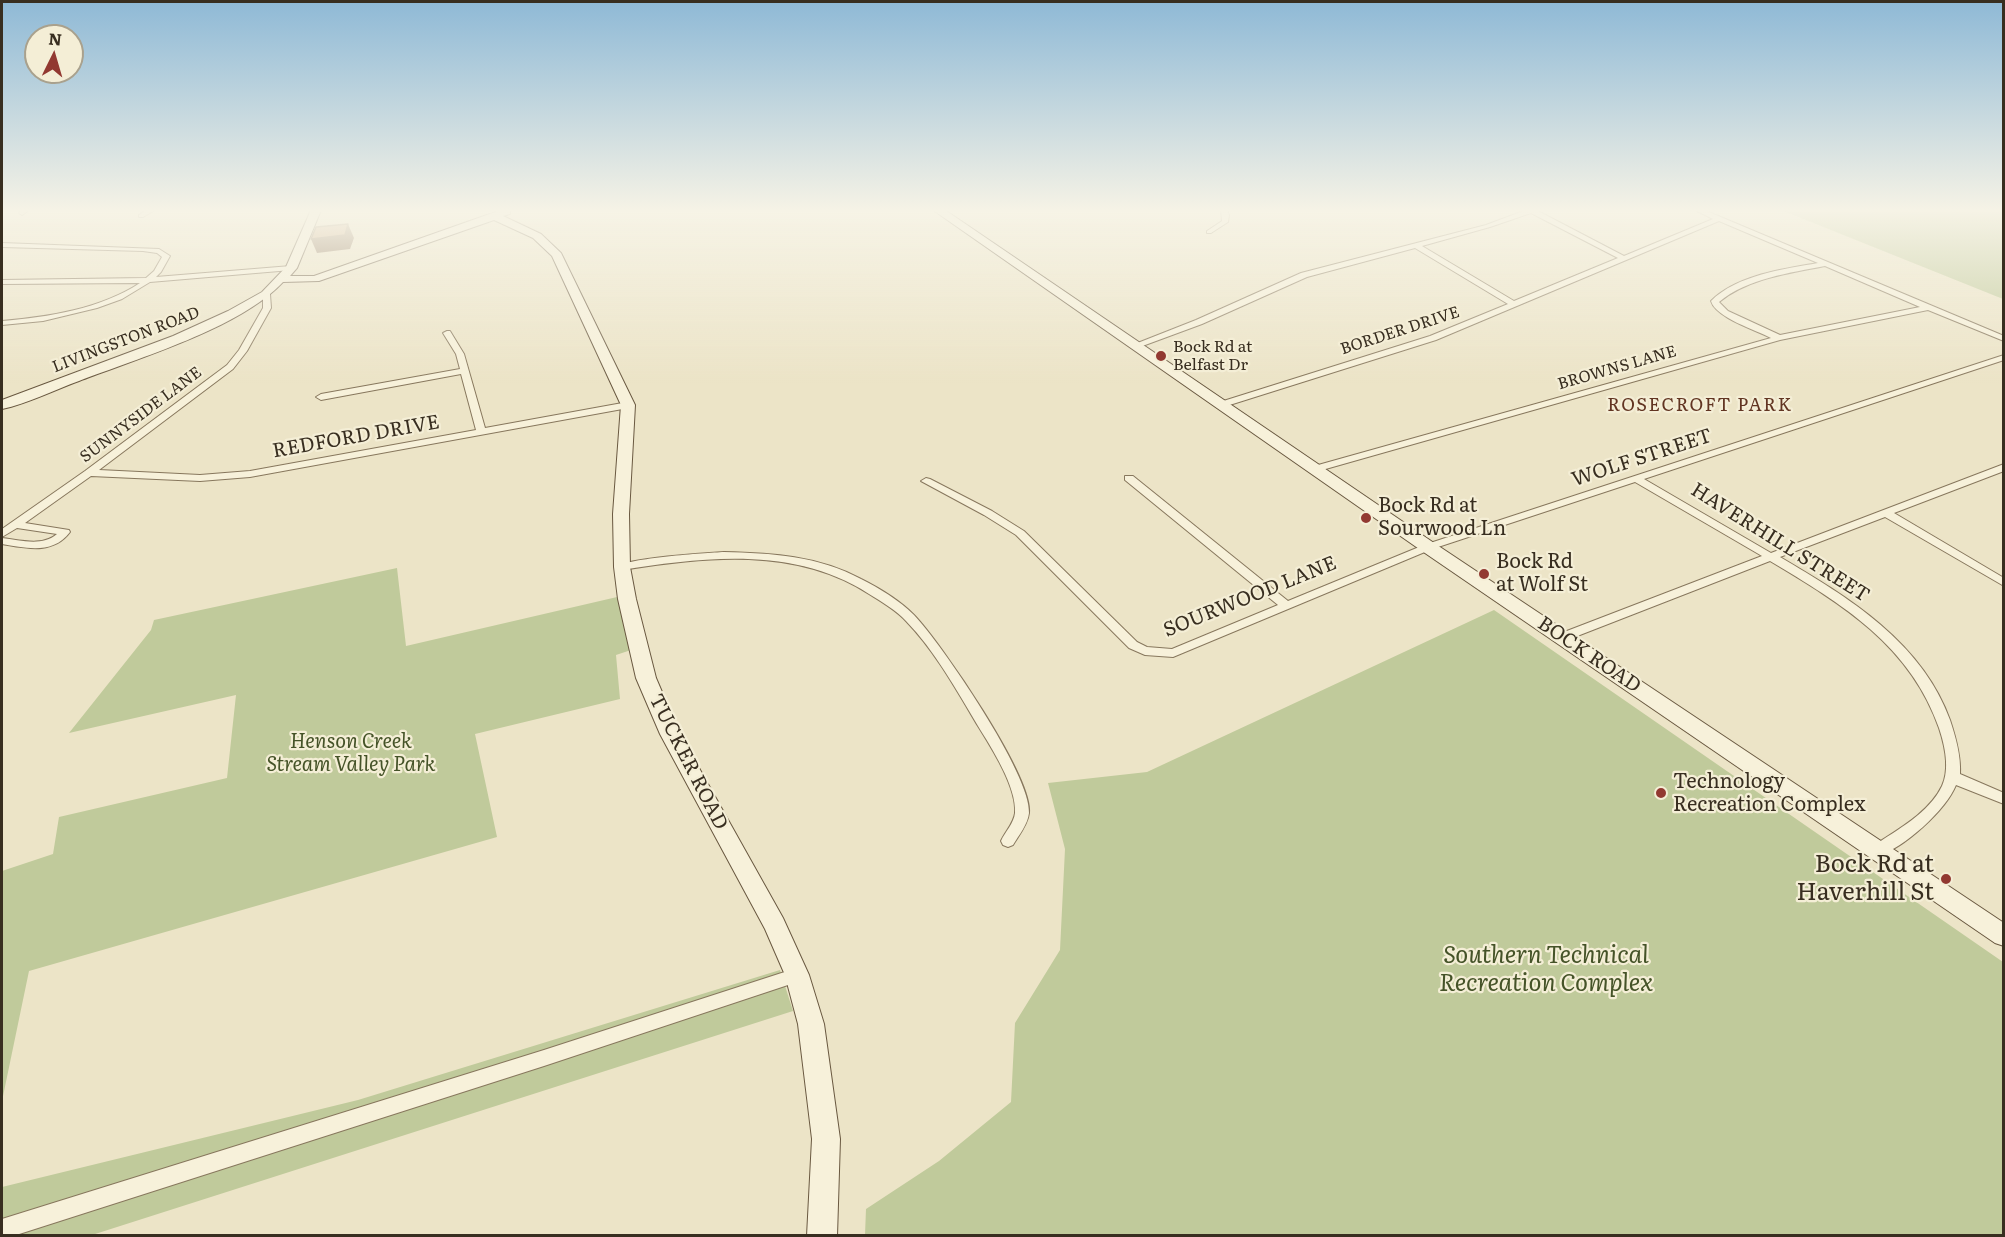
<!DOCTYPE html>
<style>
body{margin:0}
#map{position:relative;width:2005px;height:1237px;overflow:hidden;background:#ece4c7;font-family:Literata,serif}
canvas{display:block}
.frame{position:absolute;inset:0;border:3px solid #382e20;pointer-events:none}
.north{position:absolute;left:24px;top:24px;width:60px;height:60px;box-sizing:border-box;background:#f4eed6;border:2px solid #a9a18d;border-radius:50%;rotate:5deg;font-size:16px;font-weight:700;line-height:24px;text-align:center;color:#382e20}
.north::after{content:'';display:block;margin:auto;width:21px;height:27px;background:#923931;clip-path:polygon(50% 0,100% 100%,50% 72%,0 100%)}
</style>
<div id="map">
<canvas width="2005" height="1237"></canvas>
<div class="frame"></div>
<div class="north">N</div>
</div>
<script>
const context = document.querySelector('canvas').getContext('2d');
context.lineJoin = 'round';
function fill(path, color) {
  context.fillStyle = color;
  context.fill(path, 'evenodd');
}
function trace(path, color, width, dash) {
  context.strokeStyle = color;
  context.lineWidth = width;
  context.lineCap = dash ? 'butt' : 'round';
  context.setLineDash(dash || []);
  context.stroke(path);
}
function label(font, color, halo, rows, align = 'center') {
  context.font = font + ' Literata,serif';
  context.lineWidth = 4.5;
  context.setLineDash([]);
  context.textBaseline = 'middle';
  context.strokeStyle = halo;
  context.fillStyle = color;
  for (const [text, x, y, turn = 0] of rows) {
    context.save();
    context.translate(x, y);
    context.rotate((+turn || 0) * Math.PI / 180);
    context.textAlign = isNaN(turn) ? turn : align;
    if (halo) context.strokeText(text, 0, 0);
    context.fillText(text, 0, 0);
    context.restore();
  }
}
fill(new Path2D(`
 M1781,210H2003V299Z
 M397,568L406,646L630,594L640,647L616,655L620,699L475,734L497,837L29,971L2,1101V871L53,854L59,817L227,778L236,695L69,733L151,630L154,620Z
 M1494,610L2003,962V1235H865L866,1209L939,1161L1011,1102L1015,1023L1060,950L1065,849L1048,783L1147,772Z
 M780,970L793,1011L92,1235H2V1187L358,1100Z`), '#c0ca9b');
const street = new Path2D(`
 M21,210H29L22,215L19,213Z
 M146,210H155L143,217H139V215Z
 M1221,210H1227L1229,215L1228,222L1211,233H1207V231L1222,221Z
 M1526,210H1536L1624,256L1713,219L1695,210H1704L2004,336V341L1928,310L1780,340L1315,472L1311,471V467L1771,338C1756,330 1716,318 1711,301C1737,275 1784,269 1818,263L1719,221L1436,340L1220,408L1215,405L1217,403L1430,336L1508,304L1415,248L1307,277L1202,324L1137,348L1130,346L1196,320L1301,273L1486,225ZM1531,213L1618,258L1514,301L1422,246L1490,227ZM1825,266L1920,307L1780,335L1728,311L1719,302C1748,278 1790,273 1825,266Z
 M2,243L159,249L170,256L161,272L156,277L291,266L295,268L291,270L150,282L122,299L97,308L43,321L2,325V321C49,317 100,309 140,283L2,284V280L146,278L154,271L162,257L157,253L143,251L2,247Z
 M263,292L270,294L271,308L247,351L233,369L99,470L200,475L250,471L476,430L461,374L321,400L316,397L321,394L460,369L456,354L443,333L447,331H450L464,354L485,428L628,402L633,405L628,408L250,477L200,481L91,476L25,523L69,530L70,532C53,555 26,548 2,544V538C20,540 42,547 57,534L17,528L2,537V529L85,471L227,365L239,350L263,308Z
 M2004,355V360L1644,479L1771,553L2004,464V471L1894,513L2004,578V586L1885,517L1780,557C1848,597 1922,642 1950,720C1956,738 1961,756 1960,774L2004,793V804L1956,785C1946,810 1904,848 1878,856L1873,854L1870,850L1873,846C1897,830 1929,813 1942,786C1950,769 1945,746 1939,728C1910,645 1842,604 1770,561L1567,640H1559L1557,637L1559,634L1762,556L1635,482L1432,549L1173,657L1145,655L1129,648L1016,535L984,515L921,481L926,478L930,479L992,511L1024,531L1137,642L1147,647L1172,649L1278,605L1125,480V476H1133L1288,601L1424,545Z
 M724,552C771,553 819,556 861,579C879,588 899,600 914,615C941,643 1032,776 1029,813C1028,824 1019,835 1013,845L1008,847L1003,845L1001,841C1005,832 1014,823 1015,813C1017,787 991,747 978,726C956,689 935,651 906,621C896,610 882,602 869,594C795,546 705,557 622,570L616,567C628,558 705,553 724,552Z
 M797,968L803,970L805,975L803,980L797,982L544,1066L13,1236H2V1219L544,1050Z`);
const secondary = new Path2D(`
 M311,210H321L297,268L290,276H314L501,210H510V214L503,216L541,234L561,253L635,405L629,514L630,567L636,599L656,678L680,734L783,918L809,975L824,1024L840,1139L837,1236H807L812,1139L798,1024L785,975L765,929L660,734L636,678L618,599L614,567L613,514L621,405L552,256L533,238L494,220L319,281L283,282C240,328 139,358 79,381C54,390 27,404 2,409V400L173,336L228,311L262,292L286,267Z
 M933,210H945L1434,543L2004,923V946L1995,943L1422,551Z`);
trace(street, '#87775d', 2);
trace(secondary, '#695840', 2);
fill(street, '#f7f1da');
fill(secondary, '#f7f1da');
fill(new Path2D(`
 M348,224L354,238L350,249L317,253L311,239Z`), '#8c7359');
const building = new Path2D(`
 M348,224L345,235L311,239L316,227Z`);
fill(building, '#c8a47f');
trace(building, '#8c7359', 1.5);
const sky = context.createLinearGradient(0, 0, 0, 383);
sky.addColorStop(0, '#8eb9d6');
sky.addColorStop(0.55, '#f6f3e6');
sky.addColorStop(1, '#f6f3e600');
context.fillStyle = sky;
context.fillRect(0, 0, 2005, 383);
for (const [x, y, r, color] of [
 [1161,356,6,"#923931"],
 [1366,518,6,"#923931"],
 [1484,574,6,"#923931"],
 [1661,793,6,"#923931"],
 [1946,879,6,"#923931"]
]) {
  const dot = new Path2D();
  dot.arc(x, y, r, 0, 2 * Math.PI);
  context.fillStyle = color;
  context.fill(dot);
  trace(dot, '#f4eed6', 2);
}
label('16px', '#382e20', '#f4eed6', [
 ["BORDER DRIVE",1400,331,-18],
 ["LIVINGSTON ROAD",126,340,-21],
 ["BROWNS LANE",1617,368,-16],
 ["SUNNYSIDE LANE",141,415,-37]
]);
label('16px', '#382e20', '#f4eed6', [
 ["Bock Rd at",1173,347],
 ["Belfast Dr",1173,365]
], 'left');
context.letterSpacing = '1.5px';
label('18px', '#623522', '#f4eed6', [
 ["ROSECROFT PARK",1700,406]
]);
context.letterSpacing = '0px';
label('20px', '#382e20', '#f4eed6', [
 ["REDFORD DRIVE",356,437,-10],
 ["WOLF STREET",1642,458,-18],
 ["HAVERHILL STREET",1780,543,32],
 ["SOURWOOD LANE",1250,597,-22],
 ["BOCK ROAD",1589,655,34],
 ["TUCKER ROAD",688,762,63]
]);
label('20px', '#382e20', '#f4eed6', [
 ["Bock Rd at",1378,506],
 ["Sourwood Ln",1378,529],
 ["Bock Rd",1496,562],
 ["at Wolf St",1496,585],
 ["Technology",1673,782],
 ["Recreation Complex",1673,805]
], 'left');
label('italic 20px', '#455328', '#f4eed6', [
 ["Henson Creek",351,742],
 ["Stream Valley Park",351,765]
]);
label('24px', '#382e20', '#f4eed6', [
 ["Bock Rd at",1934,865],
 ["Haverhill St",1934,893]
], 'right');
label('italic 24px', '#455328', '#f4eed6', [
 ["Southern Technical",1546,956],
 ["Recreation Complex",1546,984]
]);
</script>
